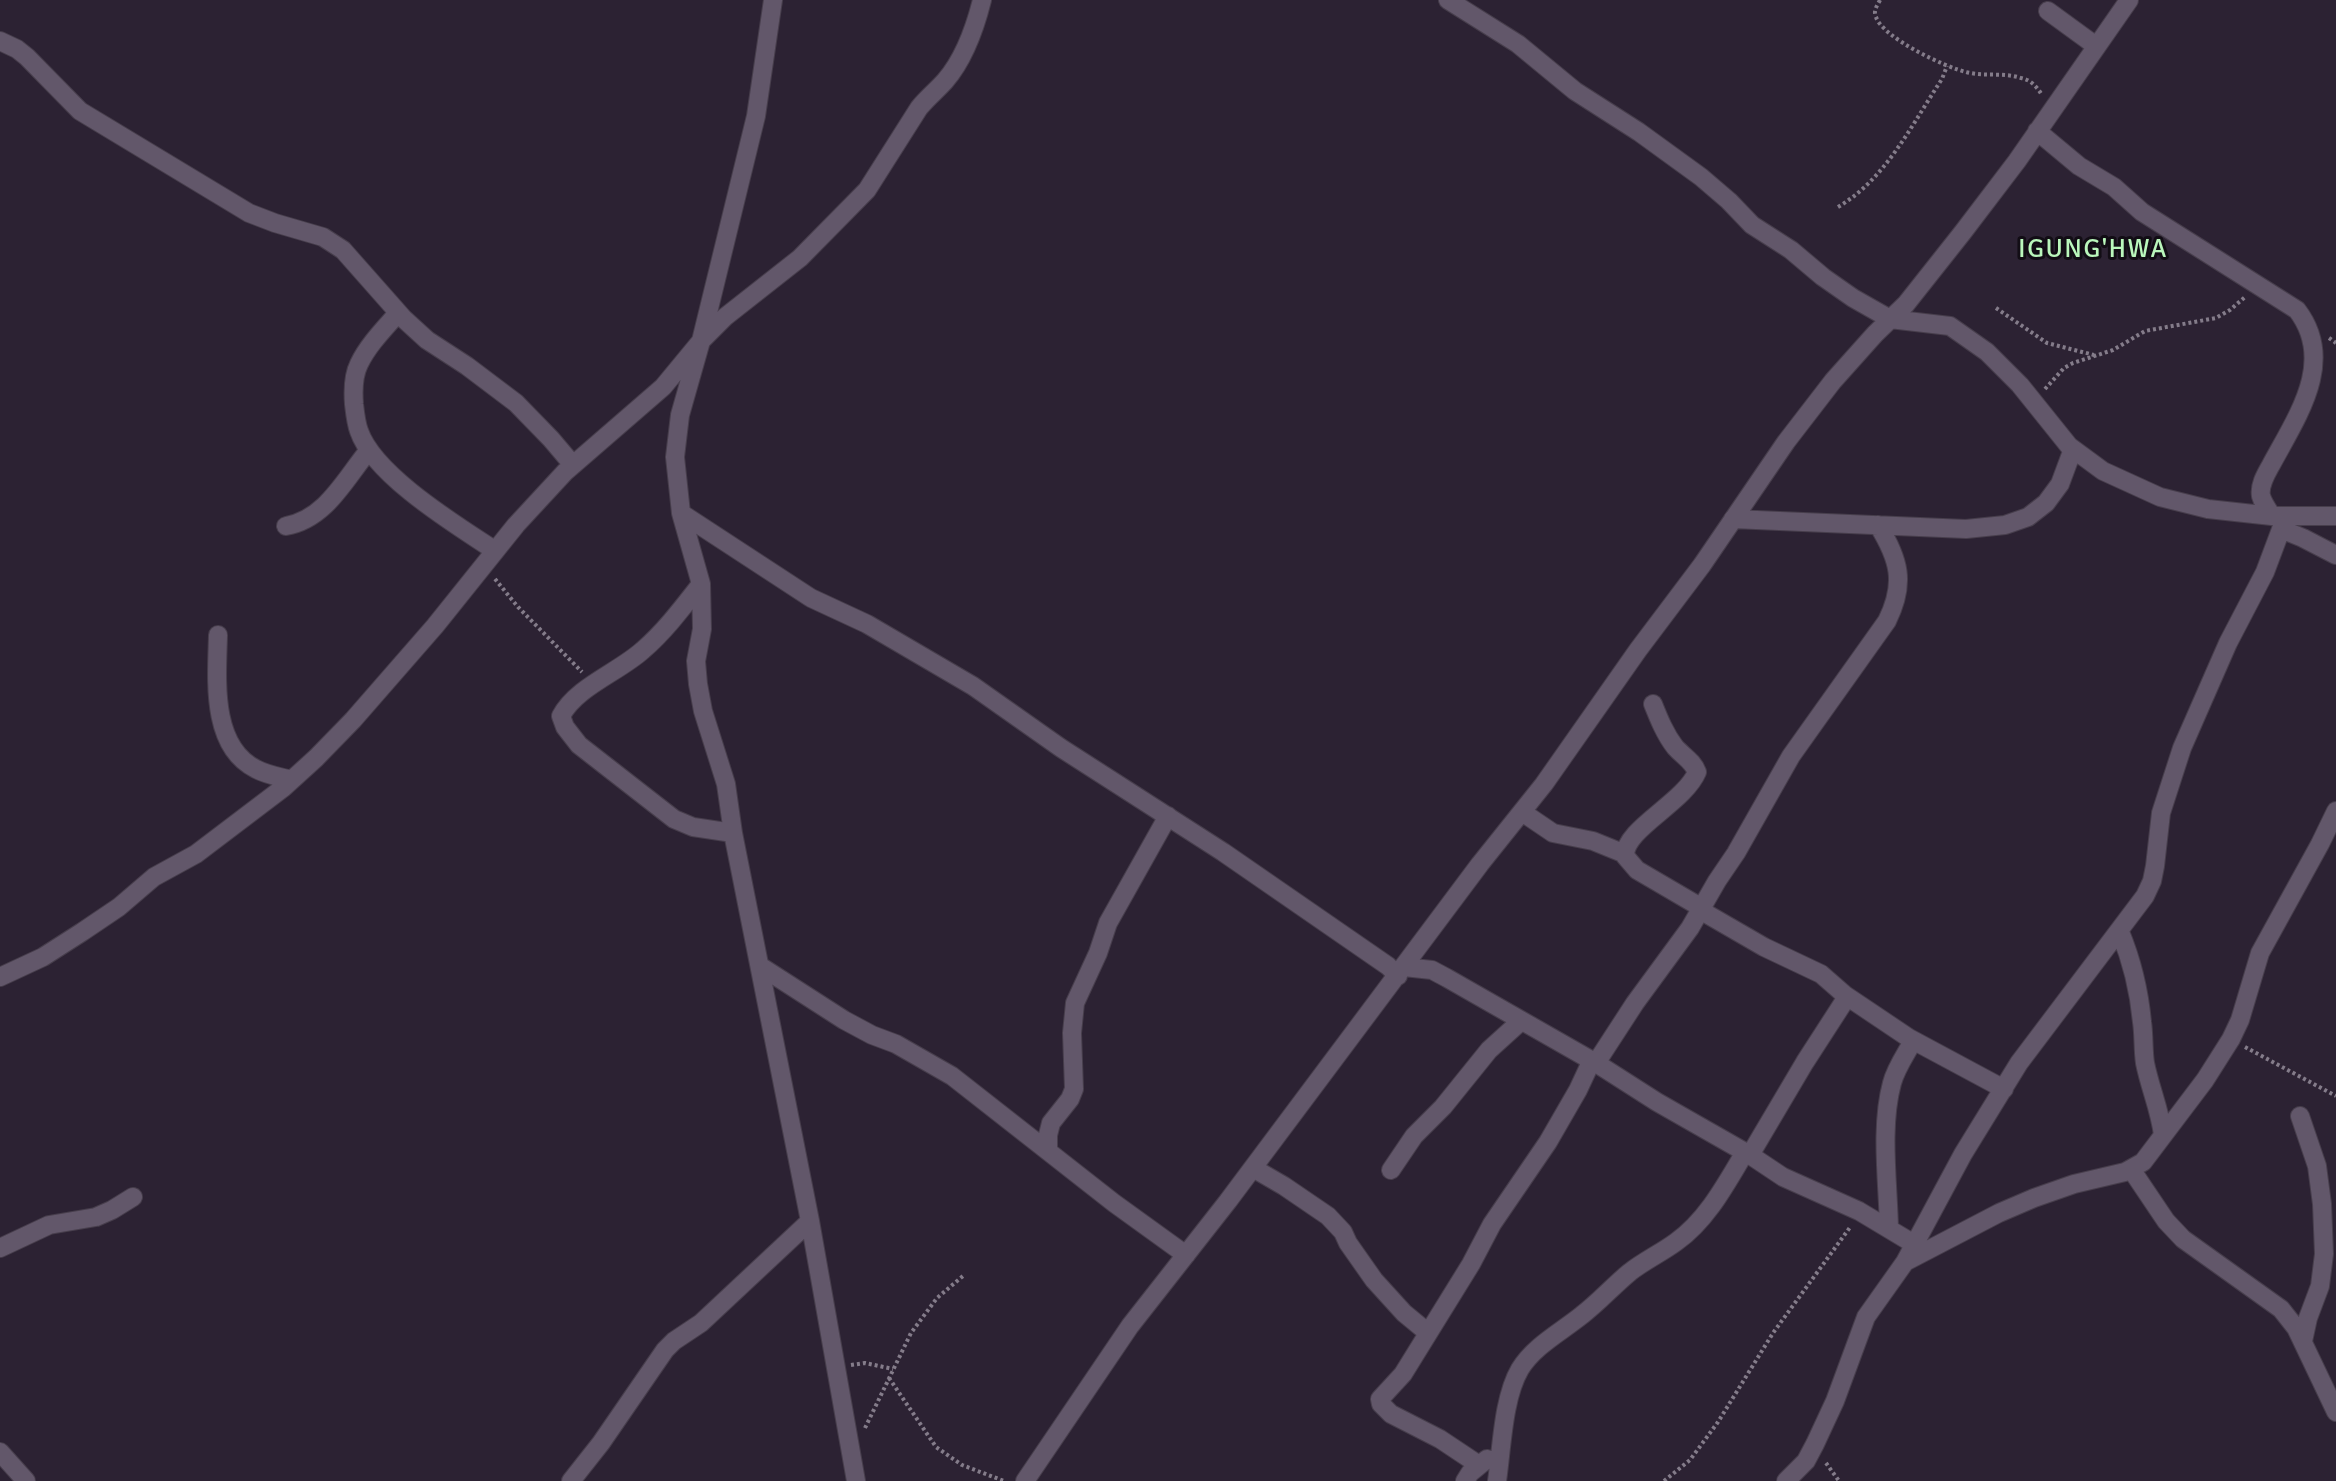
<!DOCTYPE html>
<style>
body{margin:0}
canvas{display:block;background:#2c2233}
</style>
<canvas width="2336" height="1481"></canvas>
<script>
const context = document.querySelector('canvas').getContext('2d');
context.lineJoin = 'round';
function trace(path, color, width, dash) {
  context.strokeStyle = color;
  context.lineWidth = width;
  context.lineCap = dash ? 'butt' : 'round';
  context.setLineDash(dash || []);
  context.stroke(path);
}
function label(font, color, halo, rows, align = 'center') {
  context.font = font + ' Signika,sans-serif';
  context.lineWidth = 6;
  context.setLineDash([]);
  context.textBaseline = 'middle';
  context.strokeStyle = halo;
  context.fillStyle = color;
  for (const [text, x, y, turn = 0] of rows) {
    context.save();
    context.translate(x, y);
    context.rotate((+turn || 0) * Math.PI / 180);
    context.textAlign = isNaN(turn) ? turn : align;
    if (halo) context.strokeText(text, 0, 0);
    context.fillText(text, 0, 0);
    context.restore();
  }
}
const minor = new Path2D(`
 M773,0L756,116L701,341L680,415L675,457L681,513L701,584L702,629L696,661L698,684L703,711L726,784L733,833L810,1221L856,1481
 M1448,0L1518,44L1575,91L1639,132L1701,177L1729,201L1752,225L1791,250L1823,277L1853,298L1890,319L1950,326L1987,352L2020,385L2069,446L2103,471L2160,497L2208,509L2272,516H2336
 M2048,11L2096,46
 M0,41L17,49L27,57L80,111L249,213L275,223L323,237L343,250L404,319L427,340L467,366L516,403L551,439L573,465
 M2037,131L2079,166L2114,187L2142,212L2297,310C2336,361 2298,415 2271,465C2266,474 2259,485 2261,496C2263,503 2268,510 2272,516
 M398,313C384,329 368,345 359,364C353,376 353,391 354,404C355,413 356,423 359,431C374,475 456,525 494,550
 M681,513L811,598L867,624L973,686L1061,748L1223,852L1388,966L1398,976
 M1733,519L1966,529L2005,525L2028,517L2046,503L2060,484L2073,449
 M286,526C326,519 345,479 369,450
 M2281,529L2303,538L2336,555
 M701,584C683,607 665,631 643,650C619,672 576,687 561,716L565,727L579,745L674,819L693,827L733,833
 M218,635C217,678 210,746 256,769C267,775 280,777 292,780
 M1653,704C1659,719 1665,734 1675,747C1683,756 1693,761 1697,772C1684,803 1624,829 1625,856L1637,870L1702,908
 M1522,812L1553,833L1593,841L1625,854
 M1700,910L1764,947L1821,974L1845,995L1909,1038L2004,1089
 M2120,932C2132,961 2139,990 2142,1022C2144,1035 2143,1050 2145,1063C2150,1088 2160,1110 2163,1135
 M760,966L844,1020L872,1035L896,1044L952,1076L1114,1203L1186,1255
 M1404,967L1432,970L1447,978L1596,1063L1657,1102L1750,1155L1783,1177L1859,1211L1914,1244
 M0,977L43,957L82,932L119,907L154,877L196,854L283,788L316,758L353,720L435,626L516,525L565,472L663,387L701,341L725,317L800,258L867,190L919,108C927,98 936,91 945,81C964,59 975,28 982,0
 M1596,1063L1635,1003L1690,928L1717,881L1736,853L1791,756L1887,621C1906,583 1899,559 1878,525
 M2300,1116L2317,1166L2322,1204L2324,1254L2320,1286L2308,1318L2303,1341
 M1048,1149V1135L1051,1123L1070,1099L1074,1089L1072,1033L1075,1003L1098,953L1108,923L1168,816
 M1750,1155L1805,1062L1847,997
 M1253,1168L1284,1186L1328,1216L1343,1232L1348,1243L1374,1280L1404,1313L1427,1332
 M2131,1169L2166,1221L2183,1239L2281,1309L2296,1328L2336,1412
 M1391,1170L1414,1136L1443,1107L1489,1050L1521,1021
 M1889,1228C1888,1183 1880,1127 1892,1083C1896,1068 1906,1054 1913,1041
 M0,1248L49,1225L96,1217L112,1210L133,1197
 M1905,1262L1999,1213L2034,1198L2074,1184L2125,1172L2143,1162L2205,1080L2231,1039L2240,1020L2260,953L2320,844L2336,811
 M0,1452L26,1481
 M1479,1465L1440,1439L1391,1414L1381,1404L1380,1399L1403,1374L1471,1264L1492,1224L1548,1142L1578,1090L1592,1060
 M571,1481L601,1443L665,1350L674,1341L701,1323L810,1221
 M1025,1481L1130,1326L1228,1201L1480,864L1544,784L1638,650L1702,565L1786,442L1833,381L1875,334L1906,304L1963,232L2017,161L2129,0
 M1465,1481L1470,1473L1487,1459
 M1497,1481C1502,1447 1503,1398 1520,1369C1534,1346 1561,1332 1582,1315C1599,1302 1613,1286 1630,1272C1644,1261 1661,1253 1676,1242C1707,1220 1726,1184 1745,1152
 M1786,1481L1806,1461L1815,1444L1835,1401L1866,1317L1905,1262L1963,1154L2019,1063L2145,896L2152,881L2155,866L2161,813L2182,748L2228,643L2265,572L2286,516`);
trace(minor, '#473e4c', 20);
trace(new Path2D(`
 M1880,0C1877,6 1873,11 1876,17C1883,38 1945,67 1966,72C1984,77 2003,72 2021,78C2031,80 2037,87 2042,95
 M1838,207C1886,179 1912,124 1942,79L1947,66
 M1996,308L2047,343L2094,355
 M2329,338L2336,343
 M2045,389L2064,368L2073,363L2113,350L2145,331L2216,318L2230,310L2245,297
 M495,579L518,607L582,672
 M2245,1047L2336,1096
 M851,1365L865,1363L893,1369
 M889,1378L936,1447L962,1465L1004,1481
 M865,1428L911,1333L937,1298L963,1276
 M1826,1463L1839,1481
 M1664,1481L1690,1460L1718,1422L1773,1333L1851,1226`), '#847c8a', 4, [3, 3]);
trace(minor, '#62576a', 18);
context.letterSpacing = '1.5px';
label('26px', '#baf7bc', '#120d15', [
 ["IGUNG'HWA",2093,250]
]);
context.letterSpacing = '0px';
</script>
